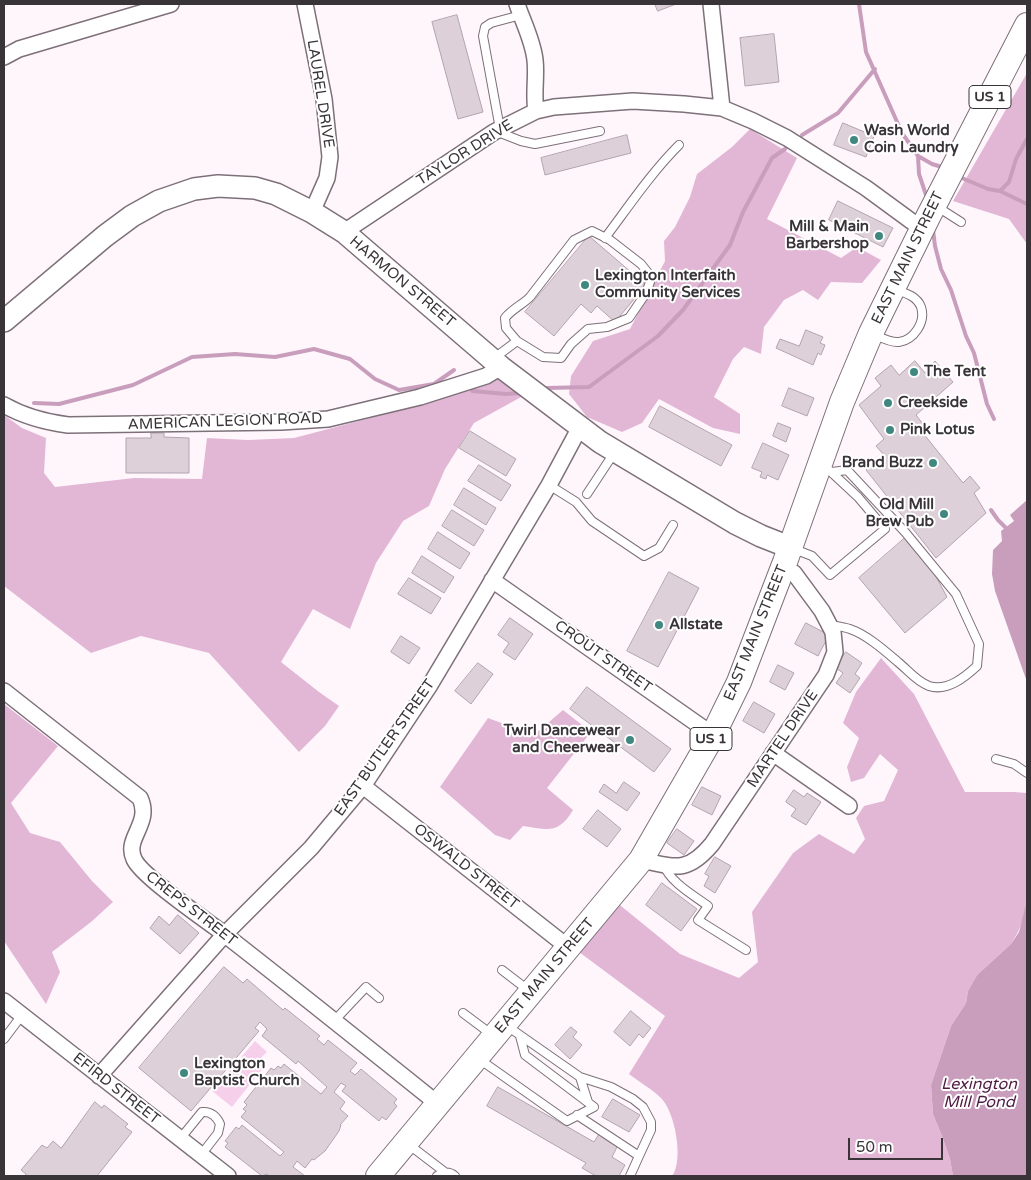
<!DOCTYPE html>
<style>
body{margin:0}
#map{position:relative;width:1031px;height:1180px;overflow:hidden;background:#fff6fc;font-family:"Varela Round",sans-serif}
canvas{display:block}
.frame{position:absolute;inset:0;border:5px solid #393438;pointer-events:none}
.scale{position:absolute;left:848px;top:1138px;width:95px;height:22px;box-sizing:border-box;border:2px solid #393438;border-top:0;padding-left:6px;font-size:15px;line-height:18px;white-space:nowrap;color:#393438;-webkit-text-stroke:4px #fff;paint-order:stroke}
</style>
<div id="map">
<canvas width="1031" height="1180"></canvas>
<div class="frame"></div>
<div class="scale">50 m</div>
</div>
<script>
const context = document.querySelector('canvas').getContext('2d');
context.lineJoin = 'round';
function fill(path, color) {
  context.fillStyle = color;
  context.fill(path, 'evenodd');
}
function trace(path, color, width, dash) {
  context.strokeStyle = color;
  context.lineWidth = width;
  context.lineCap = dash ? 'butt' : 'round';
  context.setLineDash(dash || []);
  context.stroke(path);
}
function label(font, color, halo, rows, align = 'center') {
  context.font = font + ' "Varela Round",sans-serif';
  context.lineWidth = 4;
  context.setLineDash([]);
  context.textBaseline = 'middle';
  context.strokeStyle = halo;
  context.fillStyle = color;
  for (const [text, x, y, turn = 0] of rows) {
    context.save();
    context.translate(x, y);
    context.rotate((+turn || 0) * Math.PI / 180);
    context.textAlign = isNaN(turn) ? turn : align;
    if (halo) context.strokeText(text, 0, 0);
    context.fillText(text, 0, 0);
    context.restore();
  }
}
fill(new Path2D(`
 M255,1041L267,1052L261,1058L267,1063L232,1107L212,1091Z`), '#f6cfeb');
fill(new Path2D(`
 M1027,73V244L1009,219L953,201Z
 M750,129L797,158L767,219L841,258L857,247L881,260L862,283L831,282L818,300L803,290L784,300L764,327L761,354L744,347L733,359L714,397L740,414V434L713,428L659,399L642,423L622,432L587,417L569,394L571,376L593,341L630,329L665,261L664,241L675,227L690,197L697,174L732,147Z
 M498,379L523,396L474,423L445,469L429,506L403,521L376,563L350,629L313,609L281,662L319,692L339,706L325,726L299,752L209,653L141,636L91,653L4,586V415L22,428L46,438L44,473L55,487L134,478L202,479L207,438L248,440L294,438L427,403Z
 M881,658L914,694L965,792H1014L1027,793V900L1023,919L1018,932L1011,944L977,975L968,991L966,1003L951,1026L931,1085L933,1114L942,1136L950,1159L953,1176H672C684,1160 675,1112 661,1098C652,1089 639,1082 629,1074L665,1016L579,952L610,897L680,954L739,978L758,962L752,912L793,853L819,834L854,854L865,839L856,818L864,806L884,801L898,770L880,754L864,778L851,782L847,767L859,738L843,723L856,692Z
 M4,704L58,746L11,803L30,833L60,842L92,881L113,902L91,922L52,952L60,972L46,1004L4,941Z
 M563,710L591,732L547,788L573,810C559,834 548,830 523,826L510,840L495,835L440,787L488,718L534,735Z`), '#e2b7d6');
fill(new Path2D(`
 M1027,500V682L995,591L992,574L993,550L1002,541L1001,531L1014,521L1010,515Z
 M1027,900V1176H953L950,1159L942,1136L933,1114L931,1085L951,1026L966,1003L968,991L977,975L1011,944L1019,932Z`), '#c89ebc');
trace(new Path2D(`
 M859,4L866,52L902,133L918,156L932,164L945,168
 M802,135L838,113L875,69
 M918,156L919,174L927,198
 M957,176L988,189L1000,191L1027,204
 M1000,191L1009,182L1016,159L1027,139
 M933,230L935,246L941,269L951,290L966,336L974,353L987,404L994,419
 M547,388L589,387L658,336L683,310L730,245L743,212L772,158L785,149
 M472,391L506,394L520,393
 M34,403L59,404L133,385L192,357L235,354L275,357L314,349L350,359L375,379L399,390L434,384L454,370
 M991,510L998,520L1006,528`), '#c89ebc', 4);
const building = new Path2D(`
 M655,4H676L658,11Z
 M457,15L483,112L458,119L432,22Z
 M774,34L779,82L745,86L740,38Z
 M843,123L874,136L866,157L834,145Z
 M627,135L631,153L545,175L541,158Z
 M838,201L893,228L883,247L829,220Z
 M589,236L646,285L615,322L597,306L591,313L581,304L554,336L525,312Z
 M806,330L823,337L820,343L825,345L821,355L818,353L813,365L776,348L780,339L799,346Z
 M915,361L925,373L935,361L953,382L916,415L923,424L919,428L963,483L970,476L980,488L974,493L986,513L936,558L866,470L884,455L876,446L884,439L859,405L881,386L875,378L891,365L899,375Z
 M789,388L814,398L807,416L782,406Z
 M660,406L732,445L721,466L649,427Z
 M778,423L791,428L786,442L773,436Z
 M470,431L516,459L506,476L459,448Z
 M151,433H164V437L189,438V473H126V438H151Z
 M763,443L789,455L778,480L767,475L766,479L760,477L762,472L752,468Z
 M479,465L511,485L501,501L468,481Z
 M464,488L496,508L486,525L454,505Z
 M452,510L484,530L474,546L442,526Z
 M438,532L470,553L460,569L428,549Z
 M905,538L931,567L947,597L905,633L859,578Z
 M422,556L454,577L444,593L412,573Z
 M669,572L699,588L658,667L627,651Z
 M409,578L441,598L431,614L398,594Z
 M510,618L533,634L515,660L503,652L509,643L498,635Z
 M806,623L829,635L818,656L795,644Z
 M401,636L420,648L409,664L391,652Z
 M846,652L862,663L855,674L860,678L850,693L836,683L843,673L836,668Z
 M478,663L493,674L471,704L455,691Z
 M778,665L794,673L785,690L770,682Z
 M587,687L671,749L654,772L570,709Z
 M754,702L775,714L764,733L743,721Z
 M624,782L640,793L627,811L599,792L604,784L616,793Z
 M702,787L721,796L712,815L692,805Z
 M794,790L804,797L807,793L821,802L806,825L791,816L796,809L786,802Z
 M598,810L621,829L607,847L583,829Z
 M677,829L694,841L684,855L667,843Z
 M715,857L731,866L715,893L704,886L709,876L705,874Z
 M662,883L697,909L681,931L646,905Z
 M178,915L199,933L180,954L150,928L159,916L169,925Z
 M224,967L243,983L247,979L283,1010L285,1008L320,1036L317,1039L324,1045L328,1040L357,1063L350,1071L355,1075L361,1069L397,1099L394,1103L397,1106L386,1120L382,1117L379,1121L342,1091L346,1086L341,1083L334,1092L345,1102L340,1109L348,1116L340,1125H341L339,1131L325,1151L314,1160L312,1159L305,1168L297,1161L293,1167L305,1176H269L267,1174L262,1176L225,1147L228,1143L225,1141L236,1127L239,1129L242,1125L280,1156L284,1152L241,1117L246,1111L243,1109L247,1105L244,1102L271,1068L274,1070L278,1066L281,1068L284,1064L321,1094L327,1087L298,1061L296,1064L262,1036L267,1029L260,1022L255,1028L259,1031L191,1111L139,1068Z
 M631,1011L651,1028L643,1038L639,1034L630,1046L614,1032Z
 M571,1027L577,1032L573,1037L582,1045L570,1059L555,1045Z
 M498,1087L594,1142L599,1134L618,1145L612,1157L625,1165L619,1176H596L582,1168L586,1163L487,1106Z
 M613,1099L640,1115L629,1132L602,1117Z
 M95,1102L102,1108L104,1105L128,1124L125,1127L132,1132L97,1176H25L26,1174L21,1170L42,1145L47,1148L53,1141L61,1148Z`);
fill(building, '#ded0d9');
trace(building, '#b2a4ae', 1);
const lane = new Path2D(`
 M500,129L483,36L485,27L491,23L521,15
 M498,132L521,141L535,144L600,131
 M936,206L961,222
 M605,238C629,206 651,173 679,145
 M873,334C880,337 891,343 899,342C914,340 926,322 921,307C917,296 905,293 896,290
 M493,359L517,341L506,328L505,318C512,309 522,305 530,297L574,240L592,231L610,240L641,264L649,274L650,282L646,293L629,318L607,327L588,329L571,344L561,358L543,357L517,341
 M549,485L576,502L592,521L644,556L659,548L673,525
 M587,494L614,453
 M794,549L812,556L830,575L885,529L858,497L830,471
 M831,625C837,626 844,627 850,629C867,635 884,650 898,662C908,670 916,681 929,686C947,692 965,677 977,666L979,644L956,594L905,532L847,470L832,472
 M996,759L1014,764L1027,773
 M663,864C671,883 692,894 708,906L698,920L746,950
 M502,970L528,990
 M463,1013L491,1034
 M334,1021L366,987L379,998
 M507,1026L580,1077L611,1087L633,1099L643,1107L651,1122V1130L639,1156
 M4,1039L22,1015
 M479,1059L567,1121L594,1107L525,1055L520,1036
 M580,1077L588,1102
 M577,1115L639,1156L630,1176
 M180,1139L202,1112C211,1111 217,1117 220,1124L218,1133L201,1155
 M408,1144L446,1173
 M437,1176C443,1172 449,1171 455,1176`);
const street = new Path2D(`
 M305,4L324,99L330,157L327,178L312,212
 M517,4C523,22 533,41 535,60C537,77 533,94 536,111
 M711,4L722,108
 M4,57L19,49L171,4
 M344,232L494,132L536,111L554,107L633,101L684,104L722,108L753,121L787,138L866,188L922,229
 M4,405C25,417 45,422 68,425L281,422L328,419L420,397L486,376L501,367
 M492,580L713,735
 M4,691L140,798C152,824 124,838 134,859C141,876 206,920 224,934C296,990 367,1047 438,1104
 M773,753L849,806
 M363,786L569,948
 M641,860C675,867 687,874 712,844L826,675L835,652L833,632L822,611L794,573L782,568
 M4,1001L228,1176
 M99,1076L225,934L311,848L363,786L430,685L549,485L580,427`);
const secondary = new Path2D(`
 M4,321L105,236L132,216L159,201L194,189L218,186L255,188L276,194L312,212L344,232L501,367L600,442L735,523L761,536L789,547`);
const primary = new Path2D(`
 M378,1176L641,860L713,735L739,682L785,562L842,402L871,333L928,217L1027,25`);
trace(lane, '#7d7079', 10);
trace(street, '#7d7079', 18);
trace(secondary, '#7d7079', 24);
trace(primary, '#7d7079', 26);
trace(lane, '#fff', 8);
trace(street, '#fff', 15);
trace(secondary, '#fff', 21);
trace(primary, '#fff', 24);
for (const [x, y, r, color] of [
 [854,140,5,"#408780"],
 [879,236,5,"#408780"],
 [585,285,5,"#408780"],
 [914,372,5,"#408780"],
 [888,403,5,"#408780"],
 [890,430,5,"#408780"],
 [933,463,5,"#408780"],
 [944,514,5,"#408780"],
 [659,625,5,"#408780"],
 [630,740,5,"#408780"],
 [184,1073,5,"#408780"]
]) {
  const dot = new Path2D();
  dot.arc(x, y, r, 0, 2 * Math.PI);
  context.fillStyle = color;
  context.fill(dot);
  trace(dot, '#fff', 2);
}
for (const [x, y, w] of [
 [990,97,42],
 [711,739,42]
]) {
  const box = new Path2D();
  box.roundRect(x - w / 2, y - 11.5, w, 23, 4);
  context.fillStyle = '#fff';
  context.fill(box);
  trace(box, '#393438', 1);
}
label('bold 14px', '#393438', null, [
 ["US 1",990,97],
 ["US 1",711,739]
]);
label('15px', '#393438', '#fff', [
 ["LAUREL DRIVE",320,94,81],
 ["TAYLOR DRIVE",465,153,-32],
 ["EAST MAIN STREET",908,258,-64],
 ["HARMON STREET",402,282,40],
 ["AMERICAN LEGION ROAD",225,422,-2],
 ["EAST MAIN STREET",756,633,-68],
 ["CROUT STREET",603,657,35],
 ["MARTEL DRIVE",783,739,-56],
 ["EAST BUTLER STREET",385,748,-55],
 ["OSWALD STREET",466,867,38],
 ["CREPS STREET",191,909,38],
 ["EAST MAIN STREET",545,976,-50],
 ["EFIRD STREET",116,1089,38]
]);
label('bold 15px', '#393438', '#fff', [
 ["Wash World",864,131],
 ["Coin Laundry",864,148],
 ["Mill & Main",869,227,"right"],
 ["Barbershop",869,244,"right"],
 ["Lexington Interfaith",595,276],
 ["Community Services",595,293],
 ["The Tent",924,372],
 ["Creekside",898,403],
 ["Pink Lotus",900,430],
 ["Brand Buzz",923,463,"right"],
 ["Old Mill",934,505,"right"],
 ["Brew Pub",934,522,"right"],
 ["Allstate",669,625],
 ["Twirl Dancewear",620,731,"right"],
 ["and Cheerwear",620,748,"right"],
 ["Lexington",194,1064],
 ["Baptist Church",194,1081]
], 'left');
label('italic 16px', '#4f1c44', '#fff', [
 ["Lexington",979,1085],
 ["Mill Pond",979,1103]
]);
</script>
